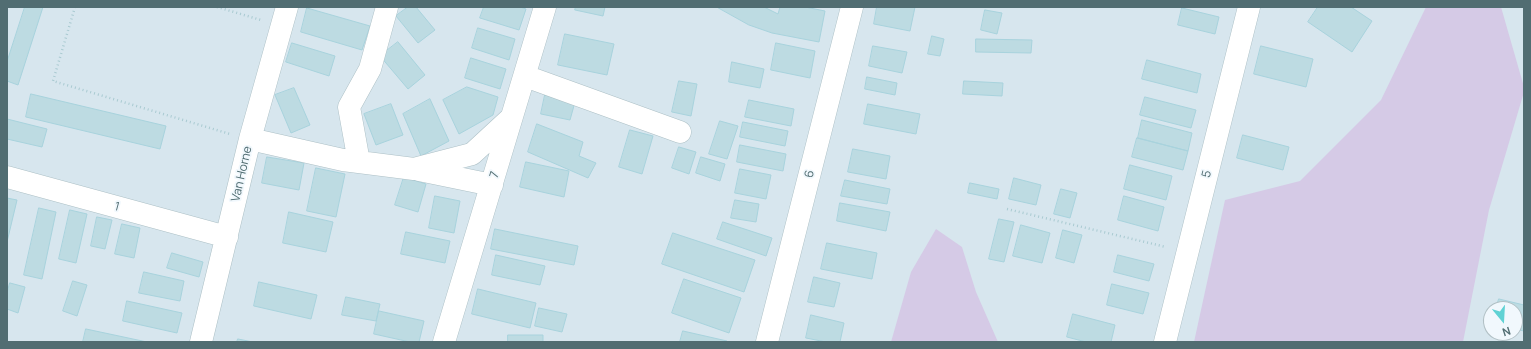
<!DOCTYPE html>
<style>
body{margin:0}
#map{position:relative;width:1531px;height:349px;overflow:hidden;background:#ebf4fa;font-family:Manrope,sans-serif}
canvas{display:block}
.frame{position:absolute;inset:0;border:8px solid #516d72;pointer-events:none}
.north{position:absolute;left:1483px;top:301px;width:40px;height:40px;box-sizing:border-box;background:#f1f8fd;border:1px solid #b1c0c5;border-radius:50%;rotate:162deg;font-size:11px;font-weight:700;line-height:16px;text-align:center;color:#516d72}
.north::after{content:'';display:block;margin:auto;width:14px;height:18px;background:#60d2d4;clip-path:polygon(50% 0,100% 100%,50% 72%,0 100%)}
</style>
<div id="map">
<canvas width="1531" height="349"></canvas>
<div class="frame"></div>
<div class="north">N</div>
</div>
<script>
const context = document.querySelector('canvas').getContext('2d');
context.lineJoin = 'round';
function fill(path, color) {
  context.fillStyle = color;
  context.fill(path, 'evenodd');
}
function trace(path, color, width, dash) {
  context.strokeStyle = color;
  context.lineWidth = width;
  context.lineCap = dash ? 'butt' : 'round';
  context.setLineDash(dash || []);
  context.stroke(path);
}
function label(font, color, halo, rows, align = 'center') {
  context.font = font + ' Manrope,sans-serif';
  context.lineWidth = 3.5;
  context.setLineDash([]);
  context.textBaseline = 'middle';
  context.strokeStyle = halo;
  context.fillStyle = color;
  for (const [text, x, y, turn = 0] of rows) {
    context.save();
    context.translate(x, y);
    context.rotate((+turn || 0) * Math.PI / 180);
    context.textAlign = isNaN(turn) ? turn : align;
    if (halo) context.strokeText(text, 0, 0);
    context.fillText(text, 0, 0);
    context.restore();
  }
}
fill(new Path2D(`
 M7,7H1524V342H7ZM1491,309H1515V333H1491Z`), '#d7e6ee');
fill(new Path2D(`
 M1426,7H1501L1524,87V92L1489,210L1463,342H1194L1225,200L1300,181L1381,100Z
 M936,229L962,247L976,292L998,342H891L911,272Z`), '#d5cae6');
const building = new Path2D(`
 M25,7H43L18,85L7,81V62Z
 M408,7H416L435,30L418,43L396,16Z
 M484,7H520L526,9L519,30L480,18Z
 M576,7H605L603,16L575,10Z
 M717,7H764L778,14L780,7H805L825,11L819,42L772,33L749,25Z
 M877,7H915L910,31L874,24Z
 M1318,7H1351L1372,21L1352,52L1308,22Z
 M307,8L370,26L362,50L301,32Z
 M1182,8L1219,17L1215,34L1178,25Z
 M985,10L1002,13L997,34L981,30Z
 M478,28L515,39L509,60L472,48Z
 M565,34L614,44L607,75L558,65Z
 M932,36L944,39L940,56L928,54Z
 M976,39L1032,40L1031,53L976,52Z
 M398,42L425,75L408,89L380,56Z
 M292,43L335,56L329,76L286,62Z
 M776,43L815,51L810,78L771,70Z
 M873,46L907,52L902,73L869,66Z
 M1261,46L1313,59L1306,87L1254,74Z
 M471,58L506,69L500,89L465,78Z
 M1147,60L1201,74L1197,93L1142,79Z
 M732,62L764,69L760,88L729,82Z
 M867,77L897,83L895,95L865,89Z
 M679,81L697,84L691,116L672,112Z
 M964,81L1003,83L1002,96L963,94Z
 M467,87L498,97L493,115L459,134L443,100Z
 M294,88L310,125L291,133L275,95Z
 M31,94L166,126L160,149L26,117Z
 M545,95L575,102L570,120L541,114Z
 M1145,97L1196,110L1191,128L1140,115Z
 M430,99L449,141L421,156L403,114Z
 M749,100L794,109L791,126L745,117Z
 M391,104L403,135L376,145L364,114Z
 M868,104L920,114L916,134L864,124Z
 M7,119L47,129L42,147L7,139Z
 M1142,120L1192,133L1188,151L1138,138Z
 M720,121L738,126L727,159L709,154Z
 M743,122L788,131L785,146L740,137Z
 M537,124L583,142L579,156L596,163L588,178L528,152Z
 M630,130L653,136L642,174L619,167Z
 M1243,135L1289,147L1283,170L1237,158Z
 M1137,138L1188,151L1183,170L1132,157Z
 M740,145L786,154L783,171L737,162Z
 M679,147L696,152L689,174L672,168Z
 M853,149L890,156L886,179L848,172Z
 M267,157L304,163L299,190L262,183Z
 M701,157L725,164L720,181L696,173Z
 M526,162L569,171L564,197L520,187Z
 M1130,165L1172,176L1166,200L1124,189Z
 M316,168L345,174L336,217L307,211Z
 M740,169L771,175L766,199L735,193Z
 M404,177L426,184L418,212L395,205Z
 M1014,178L1041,185L1036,205L1009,199Z
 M845,180L890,189L887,204L841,196Z
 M970,183L999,189L997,199L968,193Z
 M1061,189L1077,193L1070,218L1054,214Z
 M435,196L460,201L454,233L429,228Z
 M1124,196L1164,207L1158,231L1118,220Z
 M7,198L17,200L7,242Z
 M735,200L759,204L756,222L731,218Z
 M840,203L890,212L886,231L837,221Z
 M39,208L56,212L42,279L24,275Z
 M70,210L87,214L76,263L59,259Z
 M289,212L333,222L326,252L283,243Z
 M97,217L112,220L105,249L91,246Z
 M999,219L1014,222L1004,262L989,259Z
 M723,222L772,238L766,256L717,239Z
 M122,224L140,228L134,258L115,254Z
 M1021,225L1050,233L1042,263L1013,256Z
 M495,229L578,246L574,265L491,249Z
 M1063,230L1082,235L1074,263L1056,258Z
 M406,232L450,241L445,263L401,254Z
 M673,233L755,260L744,292L662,264Z
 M827,243L877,253L872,279L821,269Z
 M172,253L203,262L199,277L167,268Z
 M496,255L545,266L540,285L492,275Z
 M1118,255L1154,264L1149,281L1114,272Z
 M144,272L184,281L180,301L139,293Z
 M814,277L840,283L834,307L808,302Z
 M684,279L741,298L729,333L672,313Z
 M73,281L87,285L77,316L63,311Z
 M259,282L317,295L311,319L254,306Z
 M10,283L25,287L18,313L7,309V293Z
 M1112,284L1149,293L1143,314L1107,305Z
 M478,289L536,303L530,328L472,314Z
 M346,297L380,304L376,321L342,315Z
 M1499,299L1524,305V331L1515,329V309H1496Z
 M127,301L182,313L177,333L123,321Z
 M539,308L567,314L562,332L535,326Z
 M379,311L424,321L419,342H410L374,334Z
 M1073,314L1115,325L1111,342H1086L1067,337Z
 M811,315L844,323L840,342H826L806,338Z
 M86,329L147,342H83Z
 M683,331L727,341V342H680Z
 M508,335H543V342H508Z
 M238,339L253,342H237Z`);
fill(building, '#bddbe2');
trace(building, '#a8d3dd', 1);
const minor = new Path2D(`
 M525,76L680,132
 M250,139L343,160L414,169L472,154L511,118
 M359,162L349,107L370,69L387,7
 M419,170L492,185
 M7,177L227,237
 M201,342L250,139L287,7
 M444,342L545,7
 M767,342L852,7
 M1165,342L1249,7`);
trace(minor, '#adc0c6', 23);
trace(new Path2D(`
 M75,7L53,81L230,134
 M217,7L261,20
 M1007,209L1166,247`), '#a9cad1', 2.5, [1, 3]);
trace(minor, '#fff', 22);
label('12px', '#516d72', '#f1f8fd', [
 ["Van Horne",242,174,-77],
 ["6",810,174,-76],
 ["5",1207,174,-76],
 ["7",495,175,-73],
 ["1",117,207,15]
]);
</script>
